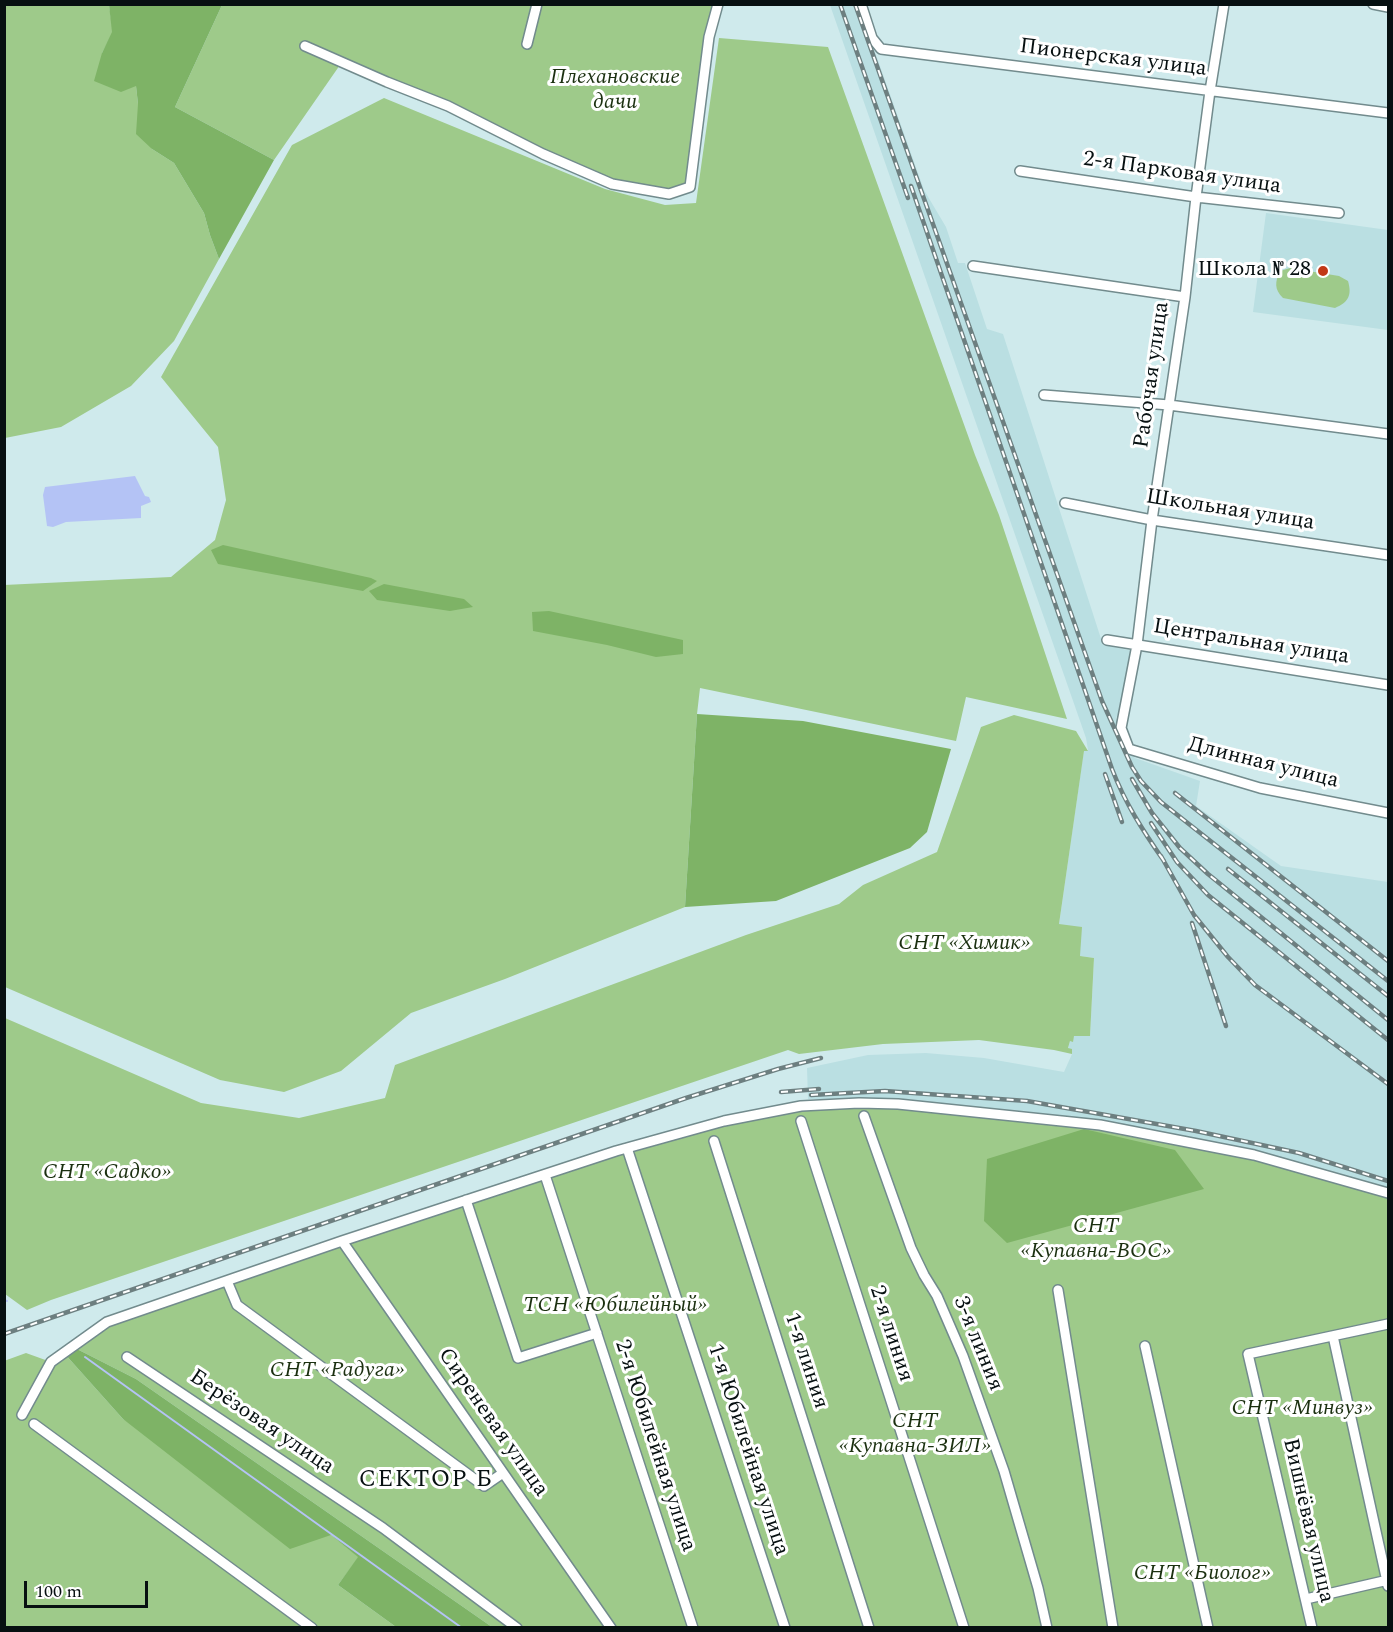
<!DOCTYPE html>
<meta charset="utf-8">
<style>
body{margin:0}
#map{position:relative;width:1393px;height:1632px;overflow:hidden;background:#cfeaec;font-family:Spectral,serif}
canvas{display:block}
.frame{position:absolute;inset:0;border:6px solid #071011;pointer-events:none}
.scale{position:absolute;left:24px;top:1581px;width:124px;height:27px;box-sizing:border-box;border:3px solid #071011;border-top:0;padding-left:8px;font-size:18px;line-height:21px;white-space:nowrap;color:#071011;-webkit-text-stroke:4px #fff;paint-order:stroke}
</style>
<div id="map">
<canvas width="1393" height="1632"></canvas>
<div class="frame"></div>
<div class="scale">100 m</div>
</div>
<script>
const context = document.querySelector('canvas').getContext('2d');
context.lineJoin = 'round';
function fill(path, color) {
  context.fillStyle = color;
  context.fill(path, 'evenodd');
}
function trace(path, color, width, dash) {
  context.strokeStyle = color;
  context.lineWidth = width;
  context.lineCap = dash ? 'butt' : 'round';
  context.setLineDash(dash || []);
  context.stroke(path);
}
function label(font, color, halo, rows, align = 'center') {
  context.font = font + ' Spectral,serif';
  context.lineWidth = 6;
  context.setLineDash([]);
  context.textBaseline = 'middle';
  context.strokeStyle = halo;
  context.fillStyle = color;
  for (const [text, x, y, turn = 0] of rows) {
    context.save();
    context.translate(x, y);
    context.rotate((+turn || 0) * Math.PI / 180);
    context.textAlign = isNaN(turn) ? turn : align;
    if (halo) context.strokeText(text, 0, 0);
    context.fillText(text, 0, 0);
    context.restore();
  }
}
fill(new Path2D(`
 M858,4L924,190L946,227L958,263H965L987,329L1003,334L1103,645L1133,651L1122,713L1118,714L1116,718L1122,740L1135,758L1200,781L1196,806L1281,866L1388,882V1190L1326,1169L1114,1124L898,1099H808L807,1068L868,1055L926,1053L984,1058L1064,1072L1072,1054V1049H1068L1070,1041L1074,1036L1090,1035L1094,958L1079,956L1059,924L1084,750H1088L1086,738L830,5Z
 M1266,213L1388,230V330L1253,312Z`), '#badfe2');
fill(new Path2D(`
 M5,5H109L113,32L102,53L136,86L138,104L152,149L174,163L204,213L210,235L219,259L174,341L131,386L61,427L5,438Z
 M222,5H715L690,187L669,194L612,184L342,62L274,160L175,107Z
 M719,38L828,47L975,455L999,515L1067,719L966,697L956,741L700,688L697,714L685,907L505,979L411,1013L341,1071L284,1092L220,1080L5,987L4,585L171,577L215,540L226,500L218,447L161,377L292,145L384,98L605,189L665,205L696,203Z
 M1290,268L1339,276L1348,281C1352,295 1349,302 1335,308L1283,298C1274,289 1275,282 1280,271Z
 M1014,715L1076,731L1088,751H1084L1059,924L1082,927L1080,956L1094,958L1090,1036H1074L1073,1042L1070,1041L1068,1048L1072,1049V1054L1054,1050L979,1040L883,1044L799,1054L788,1050L51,1300L27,1310L5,1294V1018L201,1103L299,1118L385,1098L395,1065L746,935L839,904L863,885L937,852L981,727Z
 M859,1103L1100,1125L1254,1155L1388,1193V1627H492L136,1379L73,1347L107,1322L342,1241L724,1121Z
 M26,1353L51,1362L64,1353L123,1419L331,1535L359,1557L338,1585L396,1627H5L4,1361Z`), '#9eca8a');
fill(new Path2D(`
 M109,5H222L175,107L274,160L219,259L210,235L204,213L174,163L152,149L136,134L138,104L136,86L121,92L94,81L102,53L112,32Z
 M223,545L371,578L377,581L363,591L218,564L211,550Z
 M384,584L464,599L473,607L450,611L377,600L369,591Z
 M549,611L683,640V654L656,657L607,645L533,631L532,612Z
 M697,714L803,721L951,749L927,832L910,848L776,901L685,907Z
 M1084,1129L1175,1150L1204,1189L1007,1243L984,1221L987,1159Z
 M73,1347L136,1379L492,1627H396L338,1585L358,1557L331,1535L290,1549L123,1419L64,1353Z`), '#7eb366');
fill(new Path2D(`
 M135,476L145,496L149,497L151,502L141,506V518L66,522L53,527L47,526L43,495L45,487Z`), '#b4c3f5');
trace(new Path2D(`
 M4,1300L7,1301
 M85,1357L462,1628`), '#b4c3f5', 2);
const minor = new Path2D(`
 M861,4L872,38L881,49L1388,113
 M1224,4L1210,91L1196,197L1185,297L1152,520L1137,645L1121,728L1129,749L1260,788L1388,813
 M1373,4L1388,7
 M527,44L537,4
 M305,46L387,82L448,106L543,154L612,184L669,194L690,187L709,37L718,4
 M1020,171L1196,197L1339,213
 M973,266L1185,297
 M1044,395L1169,405L1388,434
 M1065,503L1152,520L1388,555
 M1107,640L1388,685
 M864,1116L911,1248L924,1275L937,1296L963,1356L1004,1471L1038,1588L1047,1628
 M801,1121L964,1628
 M714,1141L869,1628
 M627,1148L785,1628
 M545,1175L693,1628
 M466,1200L518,1358L597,1333
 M342,1241L611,1628
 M227,1281L237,1305L484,1486L503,1473
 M1058,1290L1113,1628
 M1333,1336L1388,1586
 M1145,1346L1208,1628
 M127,1357L383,1528L517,1628
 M22,1415L51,1362L107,1322L342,1241L616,1151L724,1121L801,1106L859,1103L898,1104L1100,1125L1254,1155L1388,1193
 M34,1424L312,1628
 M1306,1599L1388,1580
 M1312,1628L1248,1354L1388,1324`);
trace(minor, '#728b8d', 12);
trace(minor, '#fff', 9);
const rail = new Path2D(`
 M840,4L908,198
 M855,4L1102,701L1132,767L1141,781L1161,802L1388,981
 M911,186L1112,769C1125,803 1143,831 1164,861
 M1105,774L1122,822
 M1132,779L1152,813L1180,848L1208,874L1388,1020
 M1175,793L1388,961
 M1151,823L1177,862L1208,895L1388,1040
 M1161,856L1194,915L1228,957L1255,985L1388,1084
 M1228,869L1388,996
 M1192,923L1226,1026
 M781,1092L819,1089
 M811,1095L885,1091L1027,1101L1196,1131L1299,1153L1388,1181
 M4,1334L686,1098L778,1069L821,1058`);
trace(rail, '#6d7f80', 4.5);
trace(rail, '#fff', 2, [7]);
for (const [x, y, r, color] of [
 [1323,271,6,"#c23816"]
]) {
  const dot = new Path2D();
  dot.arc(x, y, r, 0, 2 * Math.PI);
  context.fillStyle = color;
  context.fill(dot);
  trace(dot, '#fff', 2);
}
label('22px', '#071011', '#fff', [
 ["Пионерская улица",1113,59,7],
 ["2-я Парковая улица",1182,174,8],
 ["Рабочая улица",1153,375,-82],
 ["Школьная улица",1230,511,9],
 ["Центральная улица",1251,643,9],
 ["Длинная улица",1263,764,14],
 ["2-я линия",890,1334,72],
 ["3-я линия",977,1344,68],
 ["1-я линия",805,1361,72],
 ["Берёзовая улица",261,1423,34],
 ["Сиреневая улица",492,1423,55],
 ["2-я Юбилейная улица",654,1446,72],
 ["1-я Юбилейная улица",747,1450,72],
 ["Вишнёвая улица",1307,1521,77]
]);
label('italic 22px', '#1b3010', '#fff', [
 ["Плехановские",615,79],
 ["дачи",615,104],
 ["СНТ «Химик»",964,945],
 ["СНТ «Садко»",107,1174],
 ["СНТ",1096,1228],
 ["«Купавна-ВОС»",1096,1253],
 ["ТСН «Юбилейный»",615,1307],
 ["СНТ «Радуга»",337,1372],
 ["СНТ «Минвуз»",1302,1410],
 ["СНТ",915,1423],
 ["«Купавна-ЗИЛ»",915,1448],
 ["СНТ «Биолог»",1202,1575]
]);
label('22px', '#071011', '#fff', [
 ["Школа № 28",1311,271]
], 'right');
context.letterSpacing = '1.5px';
label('24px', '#071011', '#fff', [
 ["СЕКТОР Б",426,1481]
]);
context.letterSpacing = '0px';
</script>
